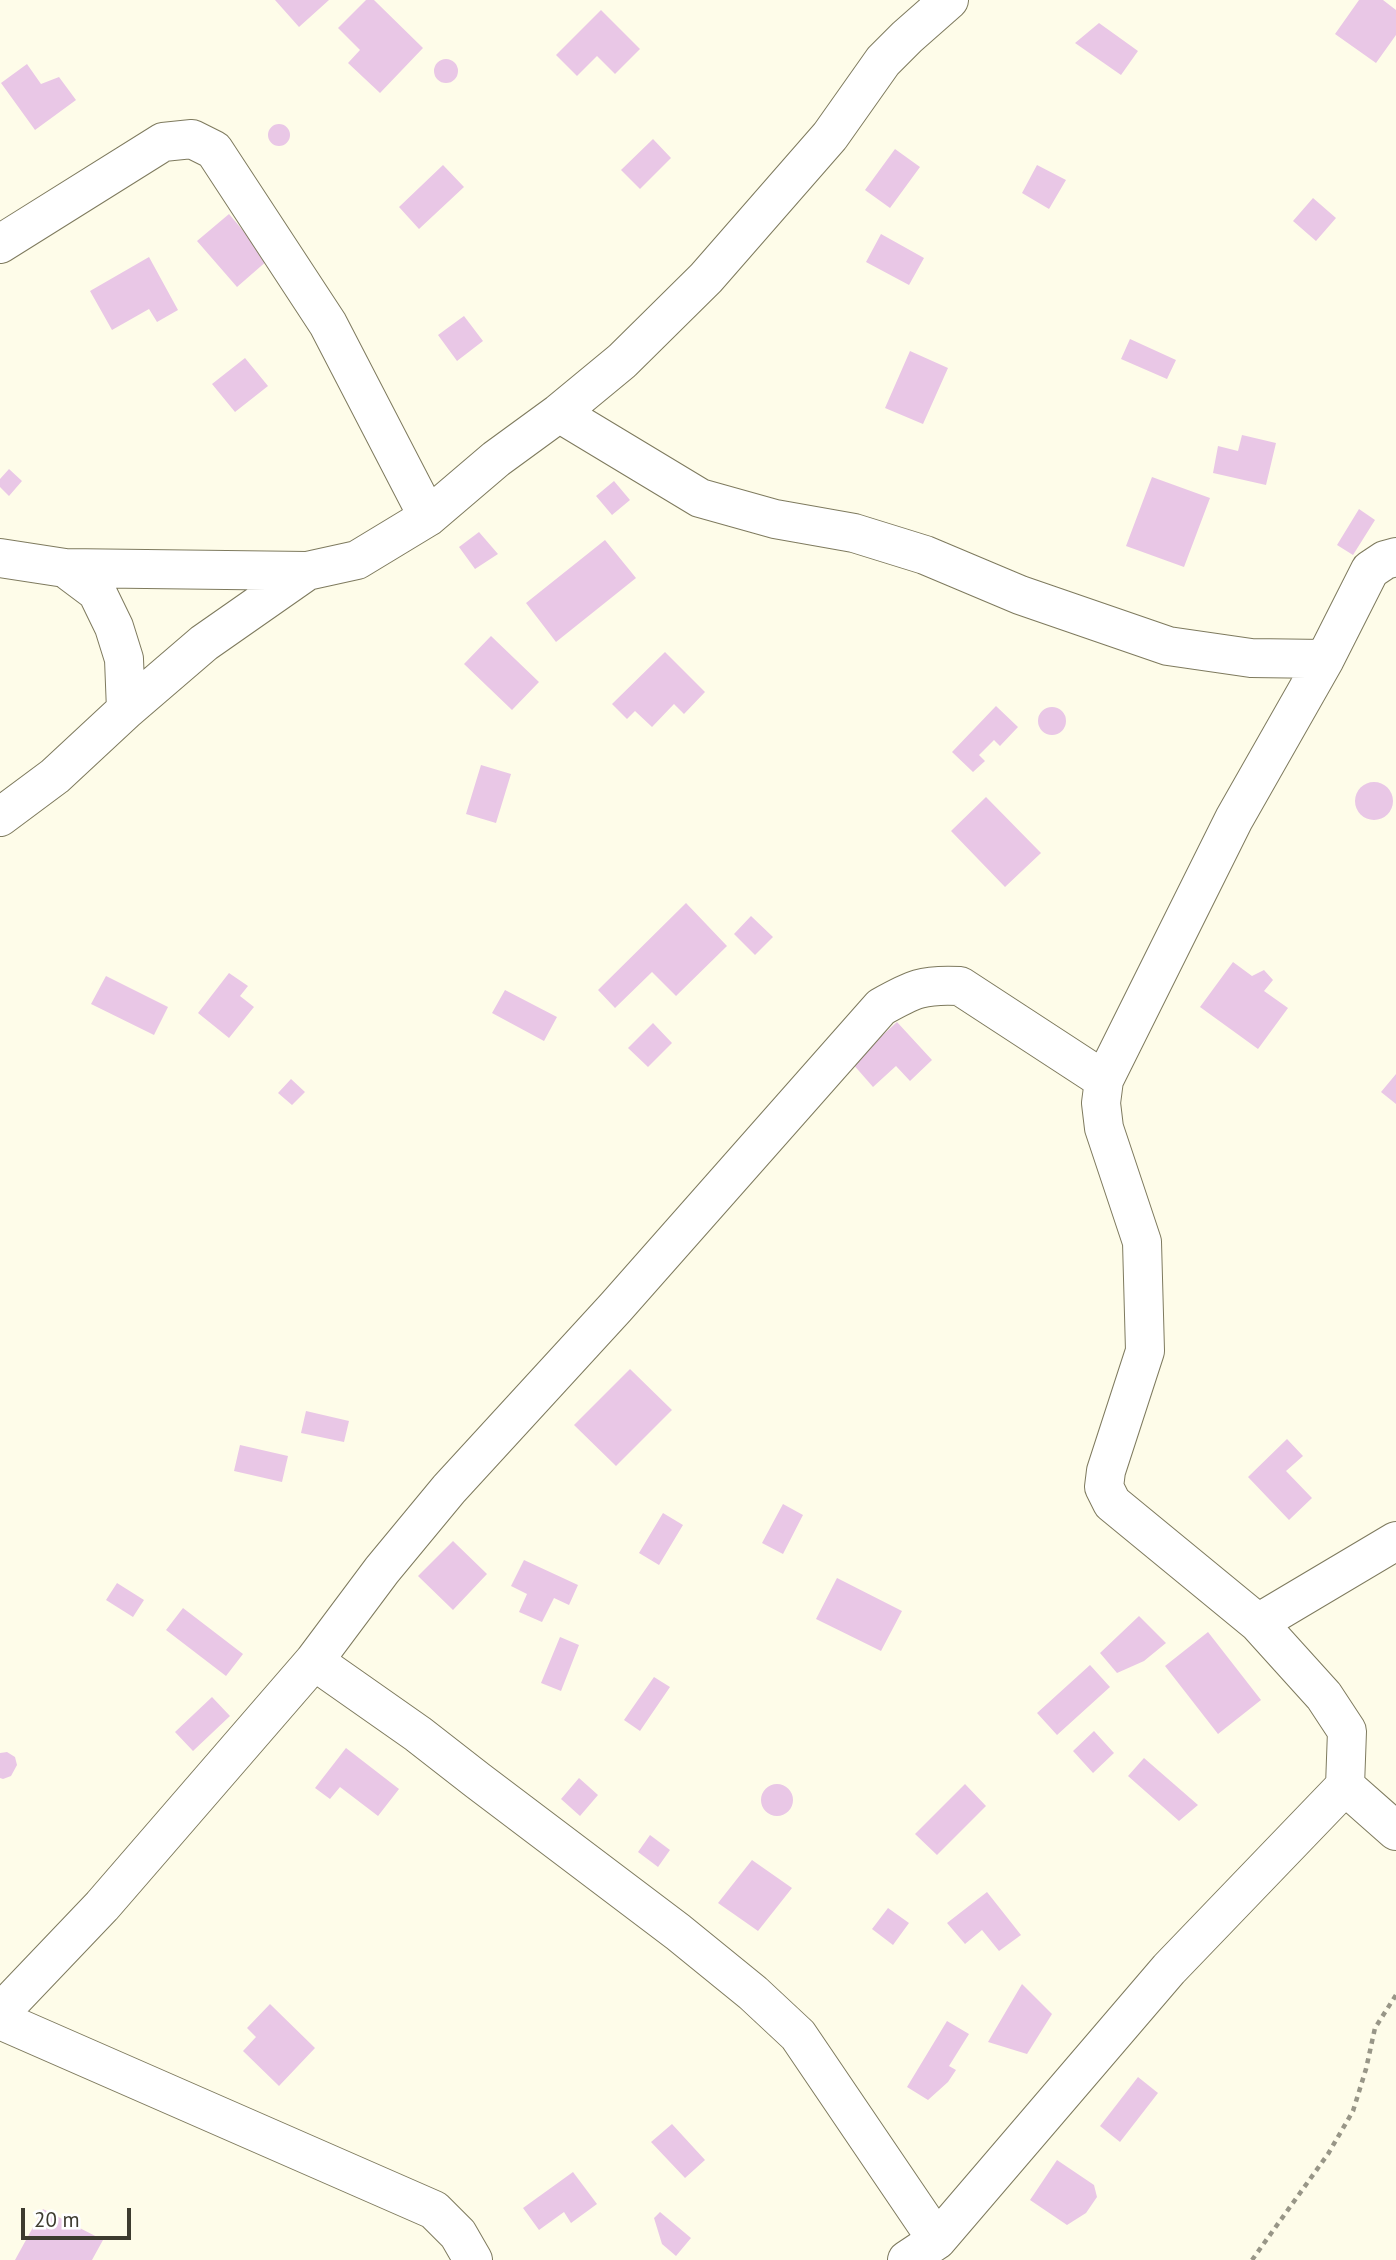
<!DOCTYPE html>
<style>
body{margin:0}
#map{position:relative;width:1396px;height:2260px;overflow:hidden;background:#fefce9;font-family:"PT Sans",sans-serif}
canvas{display:block}
.scale{position:absolute;left:21px;top:2208px;width:110px;height:32px;box-sizing:border-box;border:4px solid #3d3b2f;border-top:0;padding-left:9px;font-size:21px;line-height:24px;white-space:nowrap;color:#3d3b2f;-webkit-text-stroke:5px #fff;paint-order:stroke}
</style>
<div id="map">
<canvas width="1396" height="2260"></canvas>
<div class="scale">20 m</div>
</div>
<script>
const context = document.querySelector('canvas').getContext('2d');
context.lineJoin = 'round';
function fill(path, color) {
  context.fillStyle = color;
  context.fill(path, 'evenodd');
}
function trace(path, color, width, dash) {
  context.strokeStyle = color;
  context.lineWidth = width;
  context.lineCap = dash ? 'butt' : 'round';
  context.setLineDash(dash || []);
  context.stroke(path);
}
fill(new Path2D(`
 M275,0H329L299,27Z
 M366,0H374L423,48L380,93L348,63L360,50L338,28Z
 M1359,0H1383L1396,10V35L1376,63L1335,34Z
 M601,10L640,49L615,74L597,56L577,76L556,55Z
 M1099,23L1138,51L1121,75L1075,43Z
 M434 71a12 12 0 1 1 24 0a12 12 0 1 1-24 0Z
 M27,64L41,84L59,77L76,100L35,130L1,83Z
 M268 135a11 11 0 1 1 22 0a11 11 0 1 1-22 0Z
 M653,139L671,158L640,189L621,170Z
 M895,149L920,167L890,208L865,190Z
 M443,165L464,187L419,229L399,207Z
 M1037,165L1066,180L1049,209L1022,193Z
 M1313,198L1336,218L1316,241L1293,221Z
 M229,214L268,260L237,287L197,241Z
 M881,234L924,258L909,285L866,262Z
 M149,257L178,310L157,322L149,309L112,330L90,291Z
 M464,316L483,341L457,361L438,335Z
 M1130,339L1176,360L1167,379L1121,359Z
 M910,351L948,368L923,424L885,408Z
 M245,358L268,386L235,412L212,384Z
 M1242,435L1276,443L1266,485L1213,473L1218,446L1238,451Z
 M9,469L22,481L9,496L0,487V479Z
 M1152,477L1210,498L1184,567L1126,546Z
 M614,481L630,500L612,515L596,496Z
 M1359,509L1375,520L1353,555L1337,545Z
 M479,532L498,554L475,569L459,547Z
 M605,540L636,578L556,642L526,603Z
 M491,636L539,682L512,710L464,664Z
 M665,652L705,692L684,714L674,704L652,727L635,711L627,719L612,704Z
 M996,706L1018,727L1000,746L994,740L979,755L985,761L973,772L952,752Z
 M1038 721a14 14 0 1 1 28 0a14 14 0 1 1-28 0Z
 M481,765L511,774L496,823L466,814Z
 M1355 801a19 19 0 1 1 38 0a19 19 0 1 1-38 0Z
 M986,797L1041,853L1005,887L951,831Z
 M686,903L727,946L676,996L652,972L615,1008L598,990Z
 M751,916L773,937L755,955L734,934Z
 M1233,962L1252,976L1264,970L1273,980L1264,991L1288,1008L1258,1049L1200,1007Z
 M229,973L248,986L240,996L254,1007L229,1038L198,1013Z
 M106,976L168,1007L154,1035L91,1004Z
 M505,990L557,1017L544,1041L492,1013Z
 M897,1022L932,1060L910,1081L896,1066L873,1087L852,1063Z
 M653,1023L672,1043L648,1067L628,1048Z
 M1396,1074V1104L1381,1092Z
 M291,1079L305,1092L292,1105L278,1093Z
 M630,1369L672,1410L616,1466L574,1425Z
 M306,1411L349,1421L344,1442L301,1433Z
 M1287,1439L1303,1456L1286,1471L1312,1498L1289,1520L1248,1477Z
 M240,1445L288,1456L282,1482L234,1471Z
 M783,1504L803,1515L783,1554L762,1543Z
 M663,1513L683,1525L659,1565L639,1553Z
 M453,1541L487,1574L453,1610L418,1576Z
 M524,1560L578,1585L569,1605L554,1598L542,1622L519,1612L527,1594L511,1586Z
 M837,1578L902,1611L881,1651L816,1619Z
 M117,1583L144,1600L133,1617L106,1600Z
 M183,1608L243,1654L226,1676L166,1630Z
 M1139,1616L1166,1643L1144,1661L1117,1673L1100,1653Z
 M1208,1632L1261,1700L1218,1734L1165,1666Z
 M560,1637L579,1645L561,1691L541,1683Z
 M1090,1665L1110,1687L1057,1735L1037,1713Z
 M654,1677L670,1687L640,1731L624,1720Z
 M212,1697L230,1716L193,1751L175,1732Z
 M1094,1731L1114,1753L1093,1773L1073,1751Z
 M346,1748L399,1789L378,1816L340,1787L330,1799L315,1788Z
 M7,1752L15,1757L17,1765L11,1776L3,1779L0,1778V1753Z
 M1144,1758L1198,1805L1179,1821L1128,1776Z
 M579,1778L598,1795L580,1816L561,1799Z
 M761 1800a16 16 0 1 1 32 0a16 16 0 1 1-32 0Z
 M965,1784L986,1806L937,1855L915,1834Z
 M650,1835L670,1850L658,1867L638,1852Z
 M752,1860L792,1888L758,1931L718,1903Z
 M987,1892L1021,1935L999,1951L982,1930L965,1944L947,1923Z
 M888,1908L909,1923L893,1945L872,1929Z
 M1022,1984L1052,2014L1027,2054L988,2042Z
 M270,2004L315,2048L279,2086L243,2051L256,2037L247,2028Z
 M947,2021L969,2034L949,2066L956,2070L948,2082L928,2100L907,2087Z
 M1138,2077L1158,2093L1120,2142L1100,2126Z
 M672,2124L705,2160L685,2178L651,2142Z
 M1057,2160L1094,2185L1097,2197L1086,2213L1067,2225L1030,2200Z
 M573,2172L597,2204L571,2223L564,2212L539,2230L523,2208Z
 M43,2209L103,2240L92,2260H15Z
 M660,2212L691,2238L676,2256L662,2244L654,2218Z`), '#e9c7e6');
const minor = new Path2D(`
 M0,244L163,142L192,139L214,150L328,324L428,517
 M559,413L700,498L775,519L854,533L925,555L1020,595L1168,646L1251,658L1325,659
 M1396,557L1385,560L1370,570L1325,659L1234,819L1104,1080L1101,1103L1104,1128L1142,1242L1145,1351L1106,1471L1104,1487L1112,1503L1258,1623L1324,1696L1347,1731L1345,1786L1396,1831
 M0,558L65,568L97,592L114,627L124,659L126,710
 M65,568L307,571
 M0,817L55,776L126,710L204,643L307,571L357,560L428,517L496,459L559,413L622,361L706,278L830,136L883,61L907,37L949,0
 M1258,1623L1396,1541
 M314,1661L382,1570L449,1489L616,1307L881,1007C913,989 923,984 960,986L1104,1080
 M0,2013L102,1906L314,1661L418,1734L477,1780L678,1932L753,1993L798,2035L937,2240
 M0,2020L434,2210L458,2234L473,2260
 M907,2260L937,2240L1169,1969L1345,1786`);
trace(minor, '#7e7a5e', 40);
trace(new Path2D(`
 M1252,2260L1328,2154L1353,2111L1366,2069L1375,2028L1396,1995`), '#989687', 4.5, [5, 5]);
trace(minor, '#fff', 38);
</script>
